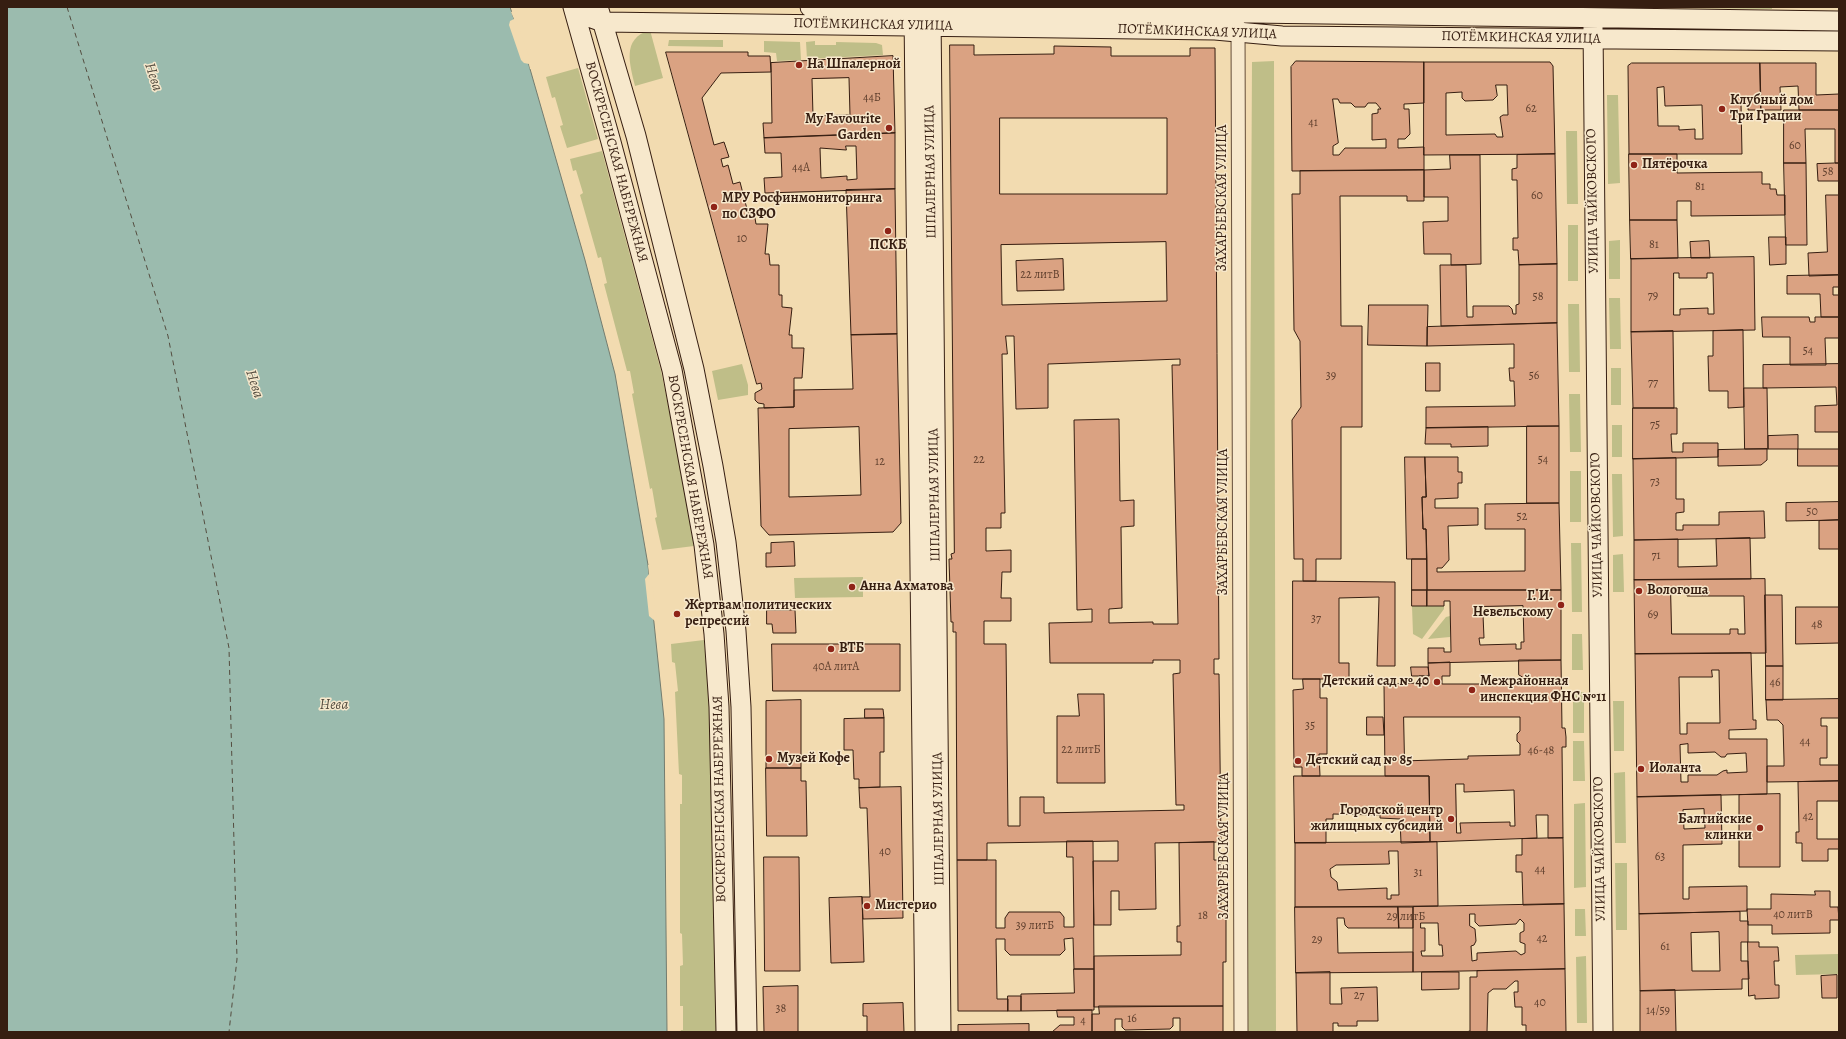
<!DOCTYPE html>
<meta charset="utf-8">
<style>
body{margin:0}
#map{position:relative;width:1846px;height:1039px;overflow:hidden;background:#f2dbb0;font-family:Alegreya,serif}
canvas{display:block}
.frame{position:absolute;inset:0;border:8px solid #361e11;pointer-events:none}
</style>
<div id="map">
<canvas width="1846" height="1039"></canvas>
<div class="frame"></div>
</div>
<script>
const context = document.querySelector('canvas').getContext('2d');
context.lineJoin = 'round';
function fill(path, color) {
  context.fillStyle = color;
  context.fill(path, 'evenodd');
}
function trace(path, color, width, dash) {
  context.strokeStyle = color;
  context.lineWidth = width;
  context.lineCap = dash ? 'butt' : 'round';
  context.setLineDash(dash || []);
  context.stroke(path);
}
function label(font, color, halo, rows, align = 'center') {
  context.font = font + ' Alegreya,serif';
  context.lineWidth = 3;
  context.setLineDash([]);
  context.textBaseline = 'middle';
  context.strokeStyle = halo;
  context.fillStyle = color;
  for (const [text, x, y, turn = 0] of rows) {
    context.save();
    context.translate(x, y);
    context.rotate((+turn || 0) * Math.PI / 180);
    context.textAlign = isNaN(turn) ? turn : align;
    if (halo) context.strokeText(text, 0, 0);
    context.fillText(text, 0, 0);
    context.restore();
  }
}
fill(new Path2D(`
 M1677,7H1772V9L1677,8Z
 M650,30L663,78L635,86C630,64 621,39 650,30Z
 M669,40H723V47L668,46Z
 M764,41L800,42L801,60L777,61L776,53L764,52Z
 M815,41V45H836V42L876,43L882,45L883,55L807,59L806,42Z
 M1274,61L1276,1032H1247L1252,62Z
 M578,68L598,139L567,148L560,126L563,125L555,97L552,98L546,77Z
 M1607,95H1618L1620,183L1608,184Z
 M1566,131H1577L1578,204H1567Z
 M602,151L661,371L682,471L694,546L662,550L655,518L657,517L652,488L650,489L632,394L634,393L630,371H627L604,284L607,283L601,257L598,258L580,195L583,193L576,170L573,171L570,159Z
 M1568,225H1578V281H1568Z
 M1620,240V279H1609V241Z
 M1609,298H1620L1621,349H1610Z
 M1568,304H1579L1580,372H1569Z
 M742,364L748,385V395L718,400L712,371Z
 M1611,368H1621V405H1611Z
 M1569,394H1580L1581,452H1570Z
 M1612,425H1622V457H1612Z
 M1570,471H1581V522H1570Z
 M1612,474H1622L1623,536L1613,537Z
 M1571,543H1581L1582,612H1572Z
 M1623,554L1624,592H1613V555Z
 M863,577V597L795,598L794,578Z
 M1412,606H1444V609L1422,639L1413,634Z
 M1450,616V637L1428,639L1446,617Z
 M1572,634H1582L1583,670H1572Z
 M704,640L710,708L717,1032H680L681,1030H683V1006H680V966L683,965L682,934L680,933V804H682V775L679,774L675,692L678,691L675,663L672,662L671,644Z
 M1573,692H1584V733H1573Z
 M1624,701V751H1614L1613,701Z
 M1573,741H1584L1585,781H1573Z
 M1625,772L1626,843H1615L1614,773Z
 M1585,803L1586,887L1574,888V804Z
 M1615,863H1627V930H1616Z
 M1575,909H1585L1586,936H1575Z
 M1838,954L1839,974L1796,975L1795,955Z
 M1586,956L1587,1023H1577L1576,957Z`), '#bfbe88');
const water = new Path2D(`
 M7,7H510L526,55L585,260L615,374L648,565L664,719L667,1032H7Z`);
fill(water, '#9bbbae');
trace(water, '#737c6f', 1);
fill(new Path2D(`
 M513,11L528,54L532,69H530L529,64L524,63L521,60L509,25L510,21L514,19L511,12Z
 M648,565H650L652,582L658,629H656L655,621L649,616L645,579L649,574Z`), '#f2dbb0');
trace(new Path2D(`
 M67,7L168,336L229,648L237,959L229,1032`), '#544d40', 1, [5, 4]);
const building = new Path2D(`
 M950,45H974V55L1054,54V46L1111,47V56H1190V48H1215L1219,659H1214V674H1219L1221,842L1155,843L1156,909L1119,910V891H1111V925H1094L1093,861H1118V841L987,843V860H957L956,632H953V622H951L949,559H952L951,554L954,553ZM1000,118H1167V194H1000ZM1166,242L1167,301L1002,305L1001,245ZM1006,336H1014L1016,409L1048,408V364L1180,359V365H1172L1178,624H1153V622L1109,623V609L1122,608L1121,527L1134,526V500L1120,501L1119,419L1074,420L1077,610L1092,609V622L1049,623L1050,663H1153V660H1180V673L1173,674L1176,805H1184V810L1044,813V797H1020V826H1008L1006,644H984V621H1011V598H1001L1002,572H1011V550L986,551V528H1001V513H1005L1002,354H1007Z
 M666,52H748V56H770L771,72L721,73L702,98L714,145L724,142L729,157L721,159L723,167L728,165L733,184L740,182L748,213L754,212L756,224H768L765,254H769L770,265H779V295H782V307L792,308L789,335H792V348H804L802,378H794V407L764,408V404L758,403L755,400V393L762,389L761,383L757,384Z
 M893,56L895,133L764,138L763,123H772L771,63ZM849,78L850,115L813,116L812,79Z
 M1296,61L1424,62V103L1404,104V109H1409L1410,134L1405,139H1398V148L1424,147V170L1292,171L1291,67ZM1333,99H1338L1340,103H1351L1355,107H1365L1368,103H1376L1381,109H1378V113L1372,114V140L1386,139V148H1345L1339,155H1333V146L1338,143Z
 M1424,62H1550L1553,66L1555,154L1424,155ZM1496,85H1507L1508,115H1503L1500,117L1503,137H1497L1495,134L1446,135V93L1462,92V98L1465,101L1493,100L1497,96Z
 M1632,63H1760L1761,110H1748V104H1741L1742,154H1629L1628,66ZM1664,87L1665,106L1702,105L1703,139H1695V129L1679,130V126H1658L1657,88Z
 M1760,63H1816V95L1839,94V110H1799L1798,86L1780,87L1781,110H1761Z
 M1784,110H1839V163H1835V129H1805L1806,163H1784Z
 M895,133V189L765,193L764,178L782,177L781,153H765L764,138ZM846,146H856L857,179L847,180V176L821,178L820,148L846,150Z
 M1555,154L1557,264L1519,265L1518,250H1513V238H1518L1517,180H1512V169L1517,168V155Z
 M1629,154H1677V173L1762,172V184H1770V189H1776L1777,195H1785V215L1691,216V201H1677V220H1630Z
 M1450,155H1480L1481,264L1451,265V254H1424L1423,222L1448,221V197H1424V170L1450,169Z
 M1784,163H1806L1807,245H1786Z
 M1835,163H1839V181H1818L1817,164Z
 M1424,170V201H1407V196H1340L1341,326H1362V427H1341V559H1316V581H1303V559H1294L1292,420L1301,407L1300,341L1294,330L1292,194H1300V171Z
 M895,189L897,334L851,335L846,190Z
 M1826,195H1839V275L1809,276L1808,253L1827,252Z
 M1630,220H1677L1678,258L1631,259Z
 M1769,237H1786V264L1770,265Z
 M1709,241L1710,258H1691L1690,242Z
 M1754,257L1755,330L1631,332V259ZM1674,273H1679V278H1707V273H1713L1714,314H1708V308L1680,309V315H1674Z
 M1063,259L1064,290L1017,291L1016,261Z
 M1557,264V323L1441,326L1440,265H1466L1467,317H1473V306H1509L1512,309L1513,314H1516V305L1519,304V265Z
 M1839,275V287H1833V295H1839V317H1821L1820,294H1787V276Z
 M1369,305H1428L1427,346L1368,345Z
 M1762,317H1809L1810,322H1815V317H1839V338H1825L1826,365H1790V337H1763Z
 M1557,323L1559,426L1426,428V407L1515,406L1514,381H1510L1509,368H1514V344L1427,346V327Z
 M1743,330L1744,407L1728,408V391H1709L1708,356H1713V331Z
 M1673,331L1674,408H1633L1631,332Z
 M897,334L901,523L893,532L769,535L761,526L758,408L794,407V390L853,389L851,335ZM859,427L861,495L789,497V429Z
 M1426,363H1440V391H1426Z
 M1839,364V432H1815V406L1837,405L1836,387L1763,388V365Z
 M1744,388H1767L1768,449H1745Z
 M1633,408H1677V434H1671L1672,452H1683V443H1718V457L1633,459Z
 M1527,426H1559V503H1527Z
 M1488,427V446L1451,447V444H1425L1426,428Z
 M1798,435V449H1768V436Z
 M1767,449V460L1761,465L1718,466V450Z
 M1798,449H1839V466H1798Z
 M1405,457H1425L1426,497H1422L1423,529H1426L1427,559H1407Z
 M1425,457H1458V472H1462V483H1458V498L1435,499V508H1478V525L1448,526L1449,560L1442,568H1437V572L1525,571V529H1485V504L1559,503L1561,590H1427L1426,529H1423L1422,497H1426Z
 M1676,458V499H1684V512L1676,513V530H1683V525H1719V512L1764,511L1765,538L1634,540L1633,459Z
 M1839,502V520L1786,521V503Z
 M1839,520V549H1819V521Z
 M1750,538L1751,579L1634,580V540L1678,539V567L1717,566L1716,539Z
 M794,542L795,566L766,567V553H771V543Z
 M1412,559H1427V590H1412Z
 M1765,579L1766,653L1635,654L1634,580ZM1671,592H1687V596H1744L1745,634H1738V629H1730V634H1672Z
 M1293,581L1395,582V666H1377L1379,597L1339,598V663H1349V679H1293Z
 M1412,590H1427V606H1412Z
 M1427,590H1561V660L1428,663V648H1444V652H1451L1450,601H1444V606H1427ZM1523,606L1524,642H1521V649H1516V644L1480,645L1479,638H1484L1483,615L1479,616L1478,607Z
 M1765,595H1782L1783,666H1766Z
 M1796,607H1839V643L1796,644Z
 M767,610H795L796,633H773L772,624H767Z
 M772,644H900V691H773Z
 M1751,653L1753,720H1756V729L1729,730V739H1767V794L1637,797L1635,654ZM1712,670H1719L1720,723H1687V734H1680L1679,677H1712ZM1688,744V753L1715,752L1721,757H1725L1727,754L1746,753L1747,772L1727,773V770L1723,771L1717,775H1688V782H1681L1680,745Z
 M1519,660H1561L1562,728H1565L1566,737V747H1562L1563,838H1548V815H1536L1537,838L1430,842L1429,776H1385L1384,684L1419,683V676H1429L1428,663L1450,662V676H1442V684H1524V678L1519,675ZM1404,717H1520V731L1517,734V741L1520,744V755L1468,756V759L1401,761V755H1404ZM1456,784H1464V792L1514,790L1515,826H1510V822L1460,823L1461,833H1457Z
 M1766,666H1783V700H1766Z
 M1411,667H1428L1429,676H1412Z
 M1303,679H1320V698H1327V754H1319L1320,776H1302V767H1294L1293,690L1303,689Z
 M1078,694H1104L1105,783H1057V716H1079Z
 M1839,699V718H1821V726H1827V758H1820V765H1839V781L1767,782V766H1784V760L1783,725L1778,720H1767L1766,700Z
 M801,700V768H766V701Z
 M865,709H883L884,718H865Z
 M1367,717H1383L1384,735H1367Z
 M884,718V752H880V787L859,788V779H854L853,750H844V719Z
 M766,768H801V781H806L807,836H767Z
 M1294,776H1429L1430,842L1401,843L1400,819L1380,818V815L1333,814V819H1326V843H1295Z
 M1839,781V801H1817V839H1839V849H1828V861H1802V843H1796V832H1799L1798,782Z
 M901,787L903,918L863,919L862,897H870L867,808H860L859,788Z
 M1780,794V867H1739V795Z
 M1721,795L1722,844L1683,845V899H1689V887L1747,886V911L1639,914L1637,797ZM1704,809L1705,828L1684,829L1683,810Z
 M1563,838L1564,904L1523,905L1522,872H1516V855H1522V839Z
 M1067,841H1093L1094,969H1074L1073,938L1064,939L1065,950L1060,955H1010L1005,950V939H996L997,999H1008V1011H958L957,860H996V928H1005V918L1009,912H1060L1064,917V927H1074L1073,857H1067Z
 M1214,842V860H1221V906H1226V962H1223V1006L1094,1007V956L1181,955V942H1177V926H1180L1179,843Z
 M1437,842L1438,906L1295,907V843ZM1389,851H1398L1399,895H1391V899H1387V888L1338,890L1337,882L1331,877L1330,869L1336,865L1389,864Z
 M764,857H799L800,971H765Z
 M1815,891H1830V907H1838L1839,920H1830V933L1772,934V925H1748L1747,909H1771V894L1815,895Z
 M862,897L864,962L831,963L829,898Z
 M1564,904L1565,969L1413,972V907ZM1470,914H1475V922L1479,926L1516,924L1520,919L1524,923V931L1520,933V942L1525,944V953L1521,955L1516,951L1477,953V960L1472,961L1471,946L1474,945L1476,941L1475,929L1470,926ZM1421,923H1438L1439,945H1442L1443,956H1422L1421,951H1425V928H1421Z
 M1295,907H1398L1399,928H1348L1345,925L1344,918H1337L1338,953L1413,952V972L1296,973Z
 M1398,907H1413V928H1399Z
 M1740,912V921H1748V942H1741V961H1748L1749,979H1742V989L1640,991L1639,914ZM1719,932L1720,971H1692L1691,933Z
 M1748,942H1759V947H1778L1779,961H1774L1775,985H1779V998L1755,999V995L1749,996Z
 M1074,969H1094V1010L1021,1011V994L1074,993Z
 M1565,969L1566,1032H1526V1025H1522V1007H1515L1514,992H1518V981H1515L1506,989H1493L1488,993L1487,1032H1466L1470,1031V977H1477V971Z
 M1330,972V1004H1342L1341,988L1377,987L1378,1021H1357V1026H1338V1023H1333V1032H1297L1296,973Z
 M1422,972H1459V989L1422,990Z
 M1837,975V998H1822L1821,976Z
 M798,986V1032H764L763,987Z
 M1675,990L1676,1032H1640V991Z
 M1008,996H1021V1011H1008Z
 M903,1003L904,1032H867V1016H863V1004Z
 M1099,1006H1223V1032H1180V1018H1173V1026L1170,1029L1125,1030L1122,1027V1019H1115V1032H1092V1014H1099Z
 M1057,1010H1092V1032H1052L1060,1025H1074V1017H1058Z
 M1029,1024V1032H958V1025Z`);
fill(building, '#daa282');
trace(building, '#361e11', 1);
const street = new Path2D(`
 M1238,25L1241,1032`);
const secondary = new Path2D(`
 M573,7L611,142L672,370L704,545L714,634L719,707L726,1032
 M810,7L1839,21
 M599,10L636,136L694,369L713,466L726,542L736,631L741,707L747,1032
 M575,12L603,22L1215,30L1282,36L1839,41
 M914,13L925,1032
 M931,13L941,1032
 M1593,27L1603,1032`);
trace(street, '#654d39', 15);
trace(secondary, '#361e11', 21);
trace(street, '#f7e8cc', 13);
trace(secondary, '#f7e8cc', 19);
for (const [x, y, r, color] of [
 [799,65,4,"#8f2418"],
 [1722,109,4,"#8f2418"],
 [889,128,4,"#8f2418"],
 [1634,165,4,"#8f2418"],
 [714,207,4,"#8f2418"],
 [888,231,4,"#8f2418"],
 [852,587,4,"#8f2418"],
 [1639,591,4,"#8f2418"],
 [1561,605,4,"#8f2418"],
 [677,614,4,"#8f2418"],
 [831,649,4,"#8f2418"],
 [1437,682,4,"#8f2418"],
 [1472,690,4,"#8f2418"],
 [769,759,4,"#8f2418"],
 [1298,761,4,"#8f2418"],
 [1641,769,4,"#8f2418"],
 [1451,819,4,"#8f2418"],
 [1760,828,4,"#8f2418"],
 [867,906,4,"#8f2418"]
]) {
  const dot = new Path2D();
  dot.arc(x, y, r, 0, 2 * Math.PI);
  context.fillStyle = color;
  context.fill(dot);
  trace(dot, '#f7e8cc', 1.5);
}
label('12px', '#5f3f2d', null, [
 ["44Б",872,98],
 ["62",1531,109],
 ["41",1313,123],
 ["60",1795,146],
 ["44А",801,168],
 ["58",1828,172],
 ["81",1700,187],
 ["60",1537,196],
 ["10",742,239],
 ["81",1654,245],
 ["22 литВ",1040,275],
 ["79",1653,296],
 ["58",1538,297],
 ["54",1808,351],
 ["39",1331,376],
 ["56",1534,376],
 ["77",1653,383],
 ["75",1655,425],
 ["22",979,460],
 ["54",1543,460],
 ["12",880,462],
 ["73",1655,482],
 ["50",1812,512],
 ["52",1522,517],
 ["71",1656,556],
 ["69",1653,615],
 ["37",1316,619],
 ["48",1817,625],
 ["40А литА",836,667],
 ["46",1775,683],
 ["35",1310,726],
 ["44",1805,742],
 ["22 литБ",1081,750],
 ["46-48",1541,751],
 ["42",1808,817],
 ["40",885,852],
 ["63",1660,857],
 ["44",1540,870],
 ["31",1418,873],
 ["40 литВ",1793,915],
 ["18",1203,916],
 ["29 литБ",1406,917],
 ["39 литБ",1035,926],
 ["42",1542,939],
 ["29",1317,940],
 ["61",1665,947],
 ["27",1359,996],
 ["40",1540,1003],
 ["38",781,1009],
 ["14/59",1658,1011],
 ["16",1132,1019],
 ["4",1083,1021]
]);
label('14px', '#361e11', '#f7e8cc', [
 ["ПОТЁМКИНСКАЯ УЛИЦА",873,25,1],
 ["ПОТЁМКИНСКАЯ УЛИЦА",1197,32,2],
 ["ПОТЁМКИНСКАЯ УЛИЦА",1521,38,1],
 ["ВОСКРЕСЕНСКАЯ НАБЕРЕЖНАЯ",616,162,75],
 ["ШПАЛЕРНАЯ УЛИЦА",931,172,-91],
 ["ЗАХАРЬЕВСКАЯ УЛИЦА",1223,198,-90],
 ["УЛИЦА ЧАЙКОВСКОГО",1593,201,-91],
 ["ВОСКРЕСЕНСКАЯ НАБЕРЕЖНАЯ",690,477,80],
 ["ШПАЛЕРНАЯ УЛИЦА",935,495,-91],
 ["ЗАХАРЬЕВСКАЯ УЛИЦА",1224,522,-90],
 ["УЛИЦА ЧАЙКОВСКОГО",1597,525,-91],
 ["ВОСКРЕСЕНСКАЯ НАБЕРЕЖНАЯ",720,799,-91],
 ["ШПАЛЕРНАЯ УЛИЦА",939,819,-91],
 ["ЗАХАРЬЕВСКАЯ УЛИЦА",1225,846,-90],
 ["УЛИЦА ЧАЙКОВСКОГО",1600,849,-91]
]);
label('bold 14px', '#361e11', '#f7e8cc', [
 ["На Шпалерной",807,65],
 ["Клубный дом",1730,101],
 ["Три Грации",1730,117],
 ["My Favourite",881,120,"right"],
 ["Garden",881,136,"right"],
 ["Пятёрочка",1642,165],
 ["МРУ Росфинмониторинга",722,199],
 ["по СЗФО",722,215],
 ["ПСКБ",888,246,"center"],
 ["Анна Ахматова",860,587],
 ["Вологоша",1647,591],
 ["Г. И.",1553,597,"right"],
 ["Невельскому",1553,613,"right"],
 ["Жертвам политических",685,606],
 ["репрессий",685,622],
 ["ВТБ",839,649],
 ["Детский сад № 40",1429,682,"right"],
 ["Межрайонная",1480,682],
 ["инспекция ФНС №11",1480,698],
 ["Музей Кофе",777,759],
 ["Детский сад № 85",1306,761],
 ["Иоланта",1649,769],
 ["Городской центр",1443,811,"right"],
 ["жилищных субсидий",1443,827,"right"],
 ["Балтийские",1752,820,"right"],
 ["клинки",1752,836,"right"],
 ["Мистерио",875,906]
], 'left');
label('italic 15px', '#544d40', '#f7e8cc', [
 ["Нева",153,77,72],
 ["Нева",254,384,72],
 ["Нева",334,705]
]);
</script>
